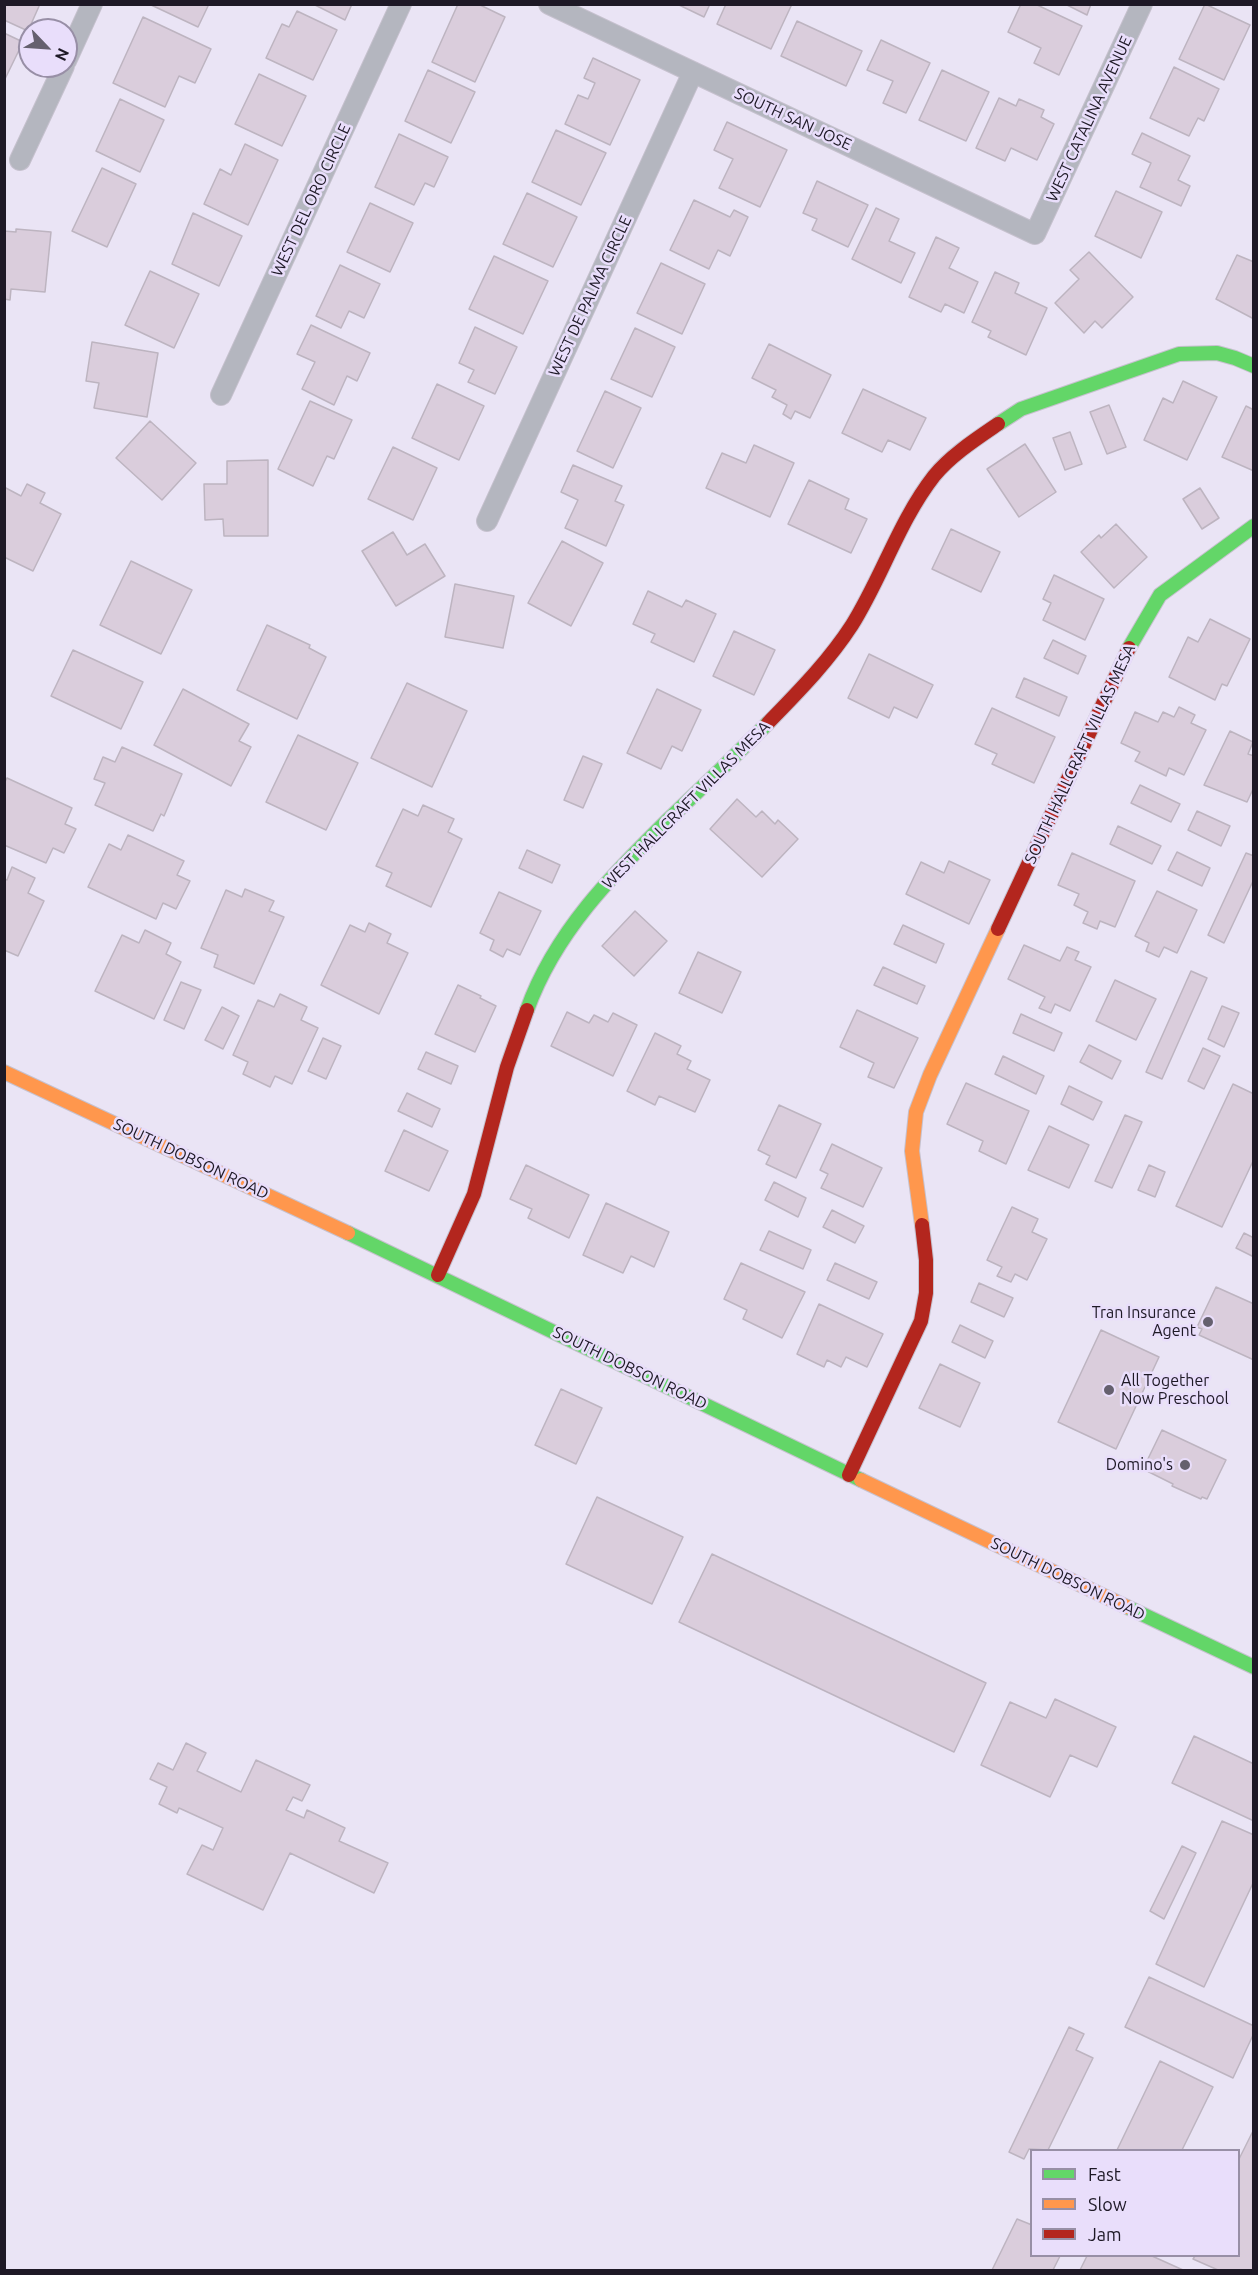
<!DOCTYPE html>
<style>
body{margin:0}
#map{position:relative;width:1258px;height:2275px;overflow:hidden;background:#eae4f5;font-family:Ubuntu,sans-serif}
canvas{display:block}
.frame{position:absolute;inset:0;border:6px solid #1e1926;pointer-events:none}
.legend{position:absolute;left:1030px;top:2149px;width:210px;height:108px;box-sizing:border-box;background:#e9defb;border:2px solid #988fa6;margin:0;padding:8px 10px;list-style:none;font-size:18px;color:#1e1926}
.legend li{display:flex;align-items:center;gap:12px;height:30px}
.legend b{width:30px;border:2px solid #988fa6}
.north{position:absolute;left:18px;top:18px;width:60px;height:60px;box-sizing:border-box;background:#e9defb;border:2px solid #988fa6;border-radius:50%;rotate:115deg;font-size:16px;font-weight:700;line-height:24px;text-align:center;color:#1e1926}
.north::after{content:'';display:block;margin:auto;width:21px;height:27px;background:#65606e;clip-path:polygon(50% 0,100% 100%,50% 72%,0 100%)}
</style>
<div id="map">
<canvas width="1258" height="2275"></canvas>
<div class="frame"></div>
<ul class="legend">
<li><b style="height:8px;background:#63d668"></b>Fast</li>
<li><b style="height:8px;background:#ff974d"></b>Slow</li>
<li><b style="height:8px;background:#b3261e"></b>Jam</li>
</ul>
<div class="north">N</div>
</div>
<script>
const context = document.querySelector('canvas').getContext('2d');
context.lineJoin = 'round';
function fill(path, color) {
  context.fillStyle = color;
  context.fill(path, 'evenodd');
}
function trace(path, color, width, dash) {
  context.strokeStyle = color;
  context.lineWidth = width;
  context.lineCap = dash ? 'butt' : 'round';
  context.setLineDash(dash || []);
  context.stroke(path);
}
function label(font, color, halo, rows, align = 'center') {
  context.font = font + ' Ubuntu,sans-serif';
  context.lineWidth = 5;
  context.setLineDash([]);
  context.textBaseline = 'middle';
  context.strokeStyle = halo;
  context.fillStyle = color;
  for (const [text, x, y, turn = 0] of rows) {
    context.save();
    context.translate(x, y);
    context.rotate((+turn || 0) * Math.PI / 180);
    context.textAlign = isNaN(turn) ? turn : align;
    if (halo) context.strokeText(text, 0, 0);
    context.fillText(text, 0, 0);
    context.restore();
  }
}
const building = new Path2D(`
 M4,4H40L28,31L4,20Z
 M149,4H209L198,27Z
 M313,4H352L345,20Z
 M458,4H478L505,17L475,82L432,62Z
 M677,4H710L704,17Z
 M726,4H792L771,49L717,24Z
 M1021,4H1035L1082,26L1059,75L1034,63L1041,48L1008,32Z
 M1065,4H1091L1087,15Z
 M1205,4L1250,25L1224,80L1179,59Z
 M297,11L337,30L313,80L266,58L282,24L289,27Z
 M143,17L211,49L195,83L179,76L165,107L113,83Z
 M797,21L862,51L846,86L781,56Z
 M4,33L23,42L4,81Z
 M881,40L930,63L906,113L883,103L893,81L867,70Z
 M593,58L640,80L610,145L565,124L578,95L588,99L595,83L584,78Z
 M1174,67L1219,89L1204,121L1198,118L1189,136L1150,118Z
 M428,70L475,92L451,143L405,121Z
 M942,70L989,92L966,141L919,120Z
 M259,74L306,96L282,146L235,124Z
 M999,98L1016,106L1019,99L1044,110L1041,117L1054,124L1037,160L1011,148L1005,161L976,148Z
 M120,99L164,120L140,172L96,151Z
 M727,122L787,150L760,207L719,188L733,159L714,150Z
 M556,130L606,153L581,205L532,182Z
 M1142,133L1190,156L1178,180L1190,186L1181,206L1140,187L1151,163L1132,154Z
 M399,134L448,157L434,187L425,183L414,205L375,187Z
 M245,144L278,160L248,225L204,204L220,169L231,175Z
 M102,168L136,184L107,247L72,231Z
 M817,181L868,205L848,247L812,230L817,219L803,213Z
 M1116,191L1162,212L1141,258L1095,236Z
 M527,193L577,217L553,267L503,244Z
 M694,200L730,217L734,210L748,217L730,256L718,250L709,269L670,250Z
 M370,203L413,223L390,272L347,252Z
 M876,208L899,219L889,241L915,253L901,283L852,259Z
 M193,213L242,236L219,286L172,264Z
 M16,229L51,232L45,292L11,289L10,300L4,299V231L16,232Z
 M936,237L959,248L949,268L978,282L964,313L945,304L941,312L909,297Z
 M1089,252L1133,297L1102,328L1095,321L1084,333L1055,303L1079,279L1070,270Z
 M1237,255L1254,262V319L1216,299Z
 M494,256L548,281L523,334L469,309Z
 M661,263L705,284L682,334L637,313Z
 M340,265L380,284L364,318L349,311L341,328L316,316Z
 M150,271L199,294L174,348L125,325Z
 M995,272L1019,283L1015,293L1047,308L1026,355L988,337L991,331L972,322Z
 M311,325L370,353L357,381L347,376L334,405L302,389L315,362L297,354Z
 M475,327L517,347L495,394L468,382L474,370L459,363Z
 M635,328L675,347L652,397L611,379Z
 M92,342L158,353L147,417L94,408L99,383L86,381Z
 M769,344L831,375L810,418L795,411L791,419L783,414L787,405L772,397L776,390L752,378Z
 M1183,381L1217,397L1187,460L1144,440L1163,398L1173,403Z
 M437,384L484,406L459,460L412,438Z
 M863,389L926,418L910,450L888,440L882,452L842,433Z
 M605,391L641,408L613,468L577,451Z
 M310,401L352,420L334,459L327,456L313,486L278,469Z
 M1109,405L1126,447L1107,454L1090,412Z
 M1246,406L1254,410V471L1222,457Z
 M150,421L196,463L162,500L116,458Z
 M1070,432L1082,464L1065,470L1053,438Z
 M1025,444L1056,492L1019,517L987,469Z
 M754,445L794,463L770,517L706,488L722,453L746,463Z
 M393,447L437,468L413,520L368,499Z
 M268,460V536H224L223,519L205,520L204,484H227V461Z
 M573,465L622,486L615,501L624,505L606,546L565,528L578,500L561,492Z
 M809,480L849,499L845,509L867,519L851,553L788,524Z
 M27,484L45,493L40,503L61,514L33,571L4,557V487L21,496Z
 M1200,488L1219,518L1202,529L1183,499Z
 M1116,524L1147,557L1114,588L1081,552L1099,535L1101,538Z
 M951,529L1000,552L981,592L932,569Z
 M393,532L407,555L425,544L445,576L396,606L362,551Z
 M562,541L603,563L571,626L528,603Z
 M131,561L192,590L161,654L100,625Z
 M1054,575L1104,599L1085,640L1043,620L1051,603L1043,599Z
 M455,584L514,596L503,648L445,637Z
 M648,591L682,607L686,600L716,614L694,662L651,642L655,634L633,624Z
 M1210,619L1250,639L1227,686L1222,684L1215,700L1169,677L1188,637L1198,642Z
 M267,625L310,645L309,648L326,657L297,719L237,690Z
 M734,631L775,650L754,695L713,676Z
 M1053,640L1086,656L1078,674L1044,658Z
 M73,650L143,682L121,729L51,696Z
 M869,654L933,685L917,718L894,707L889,718L848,698Z
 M1024,678L1067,697L1059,716L1016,697Z
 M407,683L467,711L432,787L371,758Z
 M183,689L249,724L239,741L251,747L231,786L154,745Z
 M657,689L701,710L682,751L672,746L661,769L627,753Z
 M1179,707L1195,715L1191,723L1206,730L1184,775L1169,768L1166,776L1135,761L1140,752L1121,743L1135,712L1158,722L1163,712L1174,717Z
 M992,708L1055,737L1034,783L992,764L997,754L975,744Z
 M1230,731L1253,742L1248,754L1254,756V787L1247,802L1204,785Z
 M298,735L358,763L326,830L266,802Z
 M122,747L182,774L164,816L161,814L153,831L95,805L105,783L94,779L103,757L115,762Z
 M583,756L602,764L583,808L564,800Z
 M7,778L72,808L65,824L76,829L64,853L53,848L46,863L4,845V783Z
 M1140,785L1180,804L1171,822L1131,803Z
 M737,799L756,817L762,811L775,824L778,820L798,839L762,877L710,829Z
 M423,805L454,819L448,832L462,839L431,907L386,886L392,873L376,866L403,809L418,816Z
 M1197,811L1230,826L1221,846L1188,830Z
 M1118,826L1161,846L1152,864L1110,844Z
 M128,835L184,861L177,875L190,881L176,909L163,903L156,919L88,887L109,844L121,850Z
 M527,850L560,865L552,883L519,868Z
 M1177,852L1210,868L1202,886L1168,870Z
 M1072,853L1135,881L1115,927L1100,921L1097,929L1083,923L1088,912L1074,905L1079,894L1058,885Z
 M1246,853L1254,856V879L1224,943L1208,935Z
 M949,861L990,880L969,924L906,894L921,862L944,873Z
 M12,867L35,878L28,893L44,901L18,956L4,950V879L7,880Z
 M245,889L274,901L269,911L284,917L254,984L214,967L218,955L201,948L226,890L242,897Z
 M1157,891L1197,910L1177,953L1164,947L1159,957L1146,951L1149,943L1135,936Z
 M499,892L541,911L520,955L507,949L503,957L490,950L494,940L480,933Z
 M635,911L667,941L634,976L602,946Z
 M369,923L391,934L387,943L408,953L379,1014L321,985L350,925L365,932Z
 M903,925L944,944L936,963L894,944Z
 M145,930L171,943L166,954L181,962L154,1019L95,991L122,935L139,943Z
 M1024,945L1060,961L1067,947L1079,952L1075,960L1091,967L1070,1011L1055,1004L1051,1013L1039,1008L1045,997L1008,979Z
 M698,952L741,972L722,1013L679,993Z
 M883,967L925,986L917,1004L874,985Z
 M1191,971L1207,978L1162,1079L1146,1072Z
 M1115,980L1156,999L1136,1040L1096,1021Z
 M181,982L201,990L184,1029L164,1020Z
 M458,985L481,996L480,998L496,1006L475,1052L435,1034Z
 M280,994L307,1007L301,1020L318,1028L292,1084L275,1076L270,1087L243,1074L248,1062L233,1055L258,1000L274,1007Z
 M1222,1006L1239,1013L1224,1047L1208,1039Z
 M222,1007L239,1016L223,1049L205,1040Z
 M857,1010L918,1038L894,1088L868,1077L874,1063L840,1047Z
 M567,1012L589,1023L594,1015L608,1022L613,1013L637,1025L613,1076L551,1046Z
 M1021,1014L1062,1033L1054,1051L1013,1033Z
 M655,1033L681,1046L677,1054L691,1061L687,1069L710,1080L695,1112L659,1096L655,1105L627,1091Z
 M323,1038L341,1046L326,1079L308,1071Z
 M1089,1045L1121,1061L1112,1079L1080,1062Z
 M1203,1048L1220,1056L1204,1089L1188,1081Z
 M426,1052L458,1066L451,1084L418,1069Z
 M1003,1056L1044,1076L1036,1094L995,1074Z
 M966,1083L1029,1111L1006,1164L979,1151L983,1141L947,1124Z
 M1233,1084L1254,1094V1159L1222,1227L1176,1206Z
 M1069,1086L1102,1102L1093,1120L1061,1104Z
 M407,1093L440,1109L432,1127L398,1111Z
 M779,1105L821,1124L796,1178L766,1164L770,1156L758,1150Z
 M1125,1115L1142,1122L1112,1188L1095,1181Z
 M1049,1126L1089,1145L1069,1188L1028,1170Z
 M404,1130L448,1151L429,1191L385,1171Z
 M832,1144L882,1168L863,1207L821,1188L828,1174L820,1170Z
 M526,1165L589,1195L569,1238L528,1218L532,1209L510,1199Z
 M1149,1165L1165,1172L1155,1197L1138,1190Z
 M774,1182L806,1198L798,1217L765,1200Z
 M606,1203L669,1232L654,1267L631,1256L623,1273L583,1255Z
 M1012,1207L1038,1219L1032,1232L1047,1239L1027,1280L1015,1274L1011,1282L997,1276L1002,1267L987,1260Z
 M832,1210L864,1226L855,1243L823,1227Z
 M769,1231L811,1250L803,1269L760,1250Z
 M1244,1233L1254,1238V1257L1236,1248Z
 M741,1263L805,1292L782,1338L743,1319L747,1310L724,1299Z
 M835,1263L877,1282L869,1299L827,1280Z
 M979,1283L1013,1298L1004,1317L971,1302Z
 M1216,1287L1254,1304V1360L1199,1335L1202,1329L1197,1327Z
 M819,1304L883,1334L867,1367L846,1357L841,1367L827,1360L824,1367L797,1354Z
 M960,1325L993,1341L985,1358L952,1342Z
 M1101,1330L1159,1357L1116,1449L1058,1422Z
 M940,1364L980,1383L960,1427L919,1408Z
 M561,1389L602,1408L576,1464L535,1445Z
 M1162,1430L1226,1460L1207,1499L1202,1497L1201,1499L1172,1486L1173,1484L1143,1469Z
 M597,1497L683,1537L652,1604L566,1564Z
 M712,1554L986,1683L954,1752L679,1622Z
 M1055,1699L1116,1727L1097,1767L1070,1755L1050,1797L981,1765L1010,1702L1046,1718Z
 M1194,1736L1254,1764V1821L1172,1783Z
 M186,1743L206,1753L197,1771L241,1792L256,1760L310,1785L302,1801L293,1797L286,1810L304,1818L307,1810L345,1828L339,1841L388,1863L374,1893L290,1853L263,1910L187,1874L202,1845L213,1850L223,1828L179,1808L177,1813L159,1804L167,1787L150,1779L158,1763L173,1770Z
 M1222,1821L1254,1835V1881L1204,1987L1156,1964Z
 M1182,1846L1196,1853L1164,1919L1150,1911Z
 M1149,1977L1254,2026V2033L1233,2078L1125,2027Z
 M1069,2027L1084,2034L1076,2050L1093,2058L1048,2150L1029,2149L1024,2159L1009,2152Z
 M1160,2061L1213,2087L1182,2150H1117Z
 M1254,2129V2270H1218L1193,2259L1195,2256H1238V2161Z
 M1017,2219L1032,2225V2256H1060L1053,2270H992Z
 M1087,2256H1152L1183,2270H1080Z`);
fill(building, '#dacddc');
trace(building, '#bdb4c0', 1.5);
const street = new Path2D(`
 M549,4L1035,234L1142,4
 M66,61L92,4
 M20,160L64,66
 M221,395L401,4
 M487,521L693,72`);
const fast = new Path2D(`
 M998,424L1021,409L1179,354L1217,353L1235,358L1254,366
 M1129,648L1160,595L1254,526
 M527,1010C555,932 612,875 670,818C703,787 736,755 768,723
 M348,1233L861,1480
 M1127,1607L1254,1667`);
const slow = new Path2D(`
 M4,1072L348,1233
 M922,1225L912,1151L916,1112L930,1075L998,929
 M861,1480L1127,1607`);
const jam = new Path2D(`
 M768,723C798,692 828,662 852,625C882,577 899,521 934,476C950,456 976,439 998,424
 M998,929L1129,648
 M438,1275L474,1194L507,1067L527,1010
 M849,1475L921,1321L926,1293V1260L922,1225`);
trace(street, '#c6c1ce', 22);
trace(fast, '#c6c1ce', 16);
trace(slow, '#c6c1ce', 16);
trace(jam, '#c6c1ce', 16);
trace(street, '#b4b6bf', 20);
trace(fast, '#63d668', 14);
trace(slow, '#ff974d', 14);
trace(jam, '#b3261e', 14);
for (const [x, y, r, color] of [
 [1208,1322,6,"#65606e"],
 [1109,1390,6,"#65606e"],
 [1185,1465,6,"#65606e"]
]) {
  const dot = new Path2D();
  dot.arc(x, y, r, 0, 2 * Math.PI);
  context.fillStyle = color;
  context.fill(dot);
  trace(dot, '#e9defb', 2);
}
label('16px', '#1e1926', '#e9defb', [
 ["SOUTH SAN JOSE",793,119,25],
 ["WEST CATALINA AVENUE",1089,119,-65],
 ["WEST DEL ORO CIRCLE",311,200,-65],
 ["WEST DE PALMA CIRCLE",590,296,-65],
 ["SOUTH HALLCRAFT VILLAS MESA",1080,754,-65],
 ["WEST HALLCRAFT VILLAS MESA",686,805,-45],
 ["SOUTH DOBSON ROAD",191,1159,25],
 ["SOUTH DOBSON ROAD",630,1368,26],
 ["SOUTH DOBSON ROAD",1068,1579,26]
]);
label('16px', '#1e1926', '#e9defb', [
 ["Tran Insurance",1196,1313],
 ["Agent",1196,1331],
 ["All Together",1121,1381,"left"],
 ["Now Preschool",1121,1399,"left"],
 ["Domino's",1173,1465]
], 'right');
</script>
